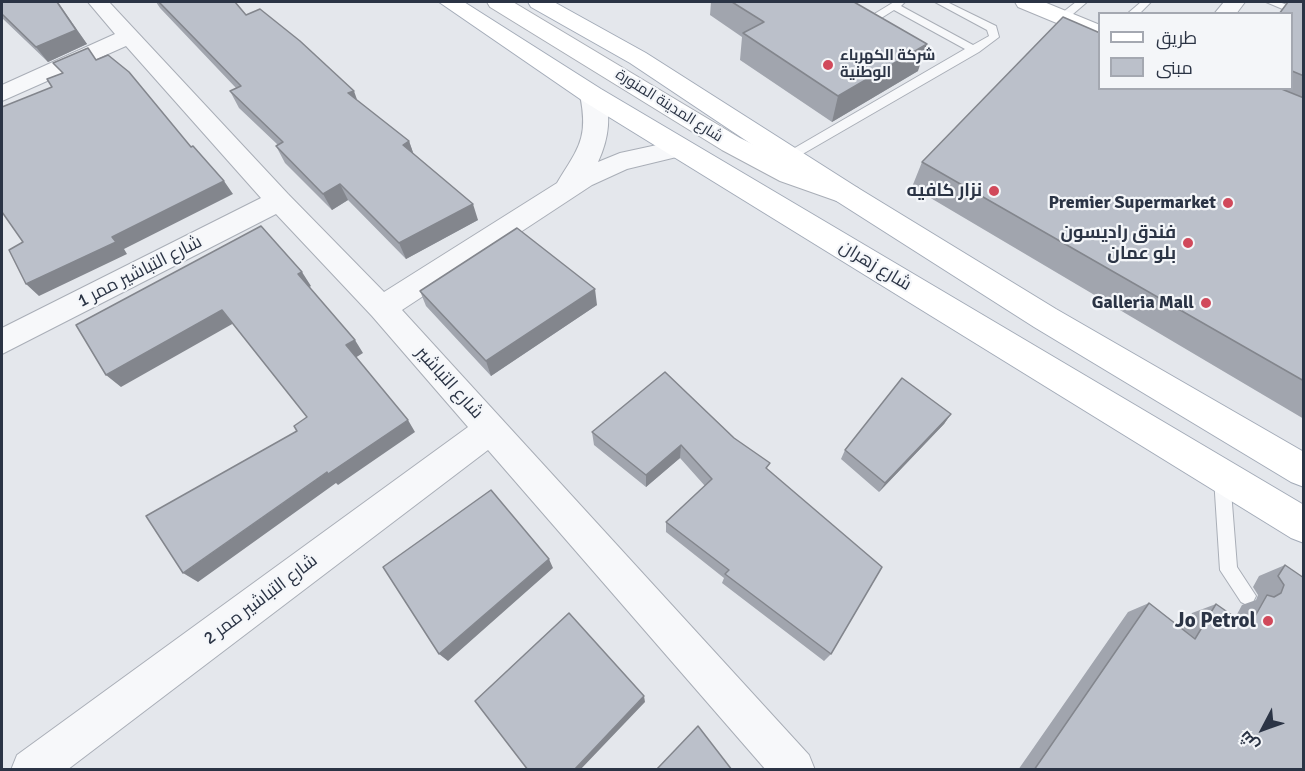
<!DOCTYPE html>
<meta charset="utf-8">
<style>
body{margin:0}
#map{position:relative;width:1305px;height:771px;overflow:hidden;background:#e4e7ec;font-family:Signika,Cairo,sans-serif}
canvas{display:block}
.frame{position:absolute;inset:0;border:3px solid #2b3445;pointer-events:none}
.legend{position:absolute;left:1098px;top:12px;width:195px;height:78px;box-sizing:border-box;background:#f4f6f9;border:2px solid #a4a8b1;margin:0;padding:8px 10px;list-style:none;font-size:18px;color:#2b3445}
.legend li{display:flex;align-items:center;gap:12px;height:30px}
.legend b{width:30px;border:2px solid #a4a8b1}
.north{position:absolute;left:1233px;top:699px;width:60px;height:60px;-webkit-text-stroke:4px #f4f6f9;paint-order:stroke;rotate:229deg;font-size:16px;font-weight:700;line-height:24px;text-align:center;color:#2b3445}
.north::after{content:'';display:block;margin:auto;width:21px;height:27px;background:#2b3445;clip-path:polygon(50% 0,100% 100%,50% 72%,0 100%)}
</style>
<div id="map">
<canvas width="1305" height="771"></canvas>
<div class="frame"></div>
<ul class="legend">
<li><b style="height:8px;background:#fff"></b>طريق</li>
<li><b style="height:16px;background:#bbc0ca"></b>مبنى</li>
</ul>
<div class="north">ش</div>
</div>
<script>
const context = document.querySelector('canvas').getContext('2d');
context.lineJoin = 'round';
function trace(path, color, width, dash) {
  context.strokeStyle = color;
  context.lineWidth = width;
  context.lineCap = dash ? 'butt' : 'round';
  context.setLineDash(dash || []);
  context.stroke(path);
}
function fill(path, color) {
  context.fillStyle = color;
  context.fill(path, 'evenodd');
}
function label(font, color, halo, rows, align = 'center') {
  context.font = font + ' Signika,Cairo,sans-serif';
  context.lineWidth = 4.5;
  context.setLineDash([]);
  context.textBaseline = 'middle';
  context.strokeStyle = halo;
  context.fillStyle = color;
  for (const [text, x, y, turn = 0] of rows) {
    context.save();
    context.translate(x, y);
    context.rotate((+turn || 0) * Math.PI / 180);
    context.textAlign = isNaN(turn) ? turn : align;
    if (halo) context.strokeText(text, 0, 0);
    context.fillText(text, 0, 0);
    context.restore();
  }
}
const lane = new Path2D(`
 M894,2H905L901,6L973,45L989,36L987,30L935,2H947L996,26L999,37L979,52L794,159H786V153L965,49L894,10L875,22L877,32H869L865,21L866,19Z
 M1076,2H1087L1066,20H1058V16Z
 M1141,2H1151L1139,14H1127Z
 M1266,2H1279L1304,11V18Z
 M1222,471L1228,473L1230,478L1237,567L1256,596L1253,602L1247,605L1241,602L1220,570L1214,478L1216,473Z`);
const street = new Path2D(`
 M88,2H109L288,194L384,292L557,183C578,148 589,139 580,95L584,90L592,88L600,90C614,111 608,141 598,162L620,153L680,140L689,142L692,148L689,154L627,169L592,185L402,310L809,755L815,770H766L488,450L67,770H11L17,755L468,427L372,316L276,214L2,354V328L261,198L126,46L2,101V85L115,34Z
 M1224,2H1245L1236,14H1214Z`);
const secondary = new Path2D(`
 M487,2H513L740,138L800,167L858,188L862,195L858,202L848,205L780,181L722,150L490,7Z
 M1015,2H1044L1100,25V41L1018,7Z`);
const primary = new Path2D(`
 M439,2H464L601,89L1304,505V543L1291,538L583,101Z
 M528,2H554L646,53L858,188L1056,309L1304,452V487L1291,482L1034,327L838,202L630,63L531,7Z`);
trace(lane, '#a9aeb7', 2);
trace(street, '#a9aeb7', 2);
trace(secondary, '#a9aeb7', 2);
trace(primary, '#a3abb8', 2);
fill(lane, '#f7f8fa');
fill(street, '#f7f8fa');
fill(secondary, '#fff');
fill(primary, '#fff');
fill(new Path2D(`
 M2,2H58L87,44L48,62L2,18Z
 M156,2H235L246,15L357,100L409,141L413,153L478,220L406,259L348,200L332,210L285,163L276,146L278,145L239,108L230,91L236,88L160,8Z
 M711,2H854L918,71L832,122L740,60L742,37L710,15Z
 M1304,2V419L912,187L922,162L1100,88H1292V14Z
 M420,291L597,305L491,376L426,306Z
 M665,372L768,470L831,654L824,661L722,583L724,578L666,532V522L705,486L680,458L646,487L594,445L592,432Z
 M951,414L944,424L879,492L841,459L845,450Z
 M1285,565L1304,770H1018L1128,612L1149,603L1183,629L1192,613L1216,604L1235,618L1242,605L1256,600L1258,595L1253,587L1259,576Z`), '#a1a5ae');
fill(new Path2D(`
 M57,2L87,44L48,62L36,47Z
 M927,44L918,71L832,122L838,96Z
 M354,91L360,108L348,93Z
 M409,141L415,158L403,145Z
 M224,181L233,194L124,249L127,254L39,296L26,284L112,237Z
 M340,184L348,200L332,210L323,194Z
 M473,204L478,220L406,259L399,243Z
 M302,272L311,286L307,289L298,274Z
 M595,289L597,305L491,376L486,361Z
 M222,310L234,323L121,387L106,375Z
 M355,340L363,353L355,358L346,345Z
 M951,414L944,424L879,492L885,483Z
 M408,420L415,432L338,485L336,483L198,582L183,573L327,472Z
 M681,445L680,458L646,487V475Z
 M549,559L553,568L448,661L439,654Z
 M644,696L645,702L580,770H574Z`), '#83868d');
const building = new Path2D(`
 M2,2H57L76,30L36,47L2,14Z
 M159,2H235L246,15L260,9L300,41L354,91L348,93L409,141L403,145L473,204L399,243L340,184L323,194L276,146L283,142L230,91L241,86Z
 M732,2H854L927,44L838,96L743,33L764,22Z
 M1288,2H1304V76L1292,71V14H1279Z
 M1063,17L1100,33V88H1279L1304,98V381L922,162Z
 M88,48L96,60L108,55L129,72L191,147L193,146L224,181L112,237L116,242L26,284L9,250L23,242L2,212V107L52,87L47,79L63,73L53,63Z
 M261,226L302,272L298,274L355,340L346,345L408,420L328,474L327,472L183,573L146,516L297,431L294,426L307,417L222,310L106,375L76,325Z
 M517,228L595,289L486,361L420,291Z
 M665,372L734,438L770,463L766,468L882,567L831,654L725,574L729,570L666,522L712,479L681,445L646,475L592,432Z
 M902,378L951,414L885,483L845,450Z
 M491,490L549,559L439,654L383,567Z
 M1285,565L1304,578V770H1034L1149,603L1195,639L1216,604L1249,627L1267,595L1274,597L1281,593L1284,585L1278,576Z
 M569,613L644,696L574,770H528L475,701Z
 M698,726L732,770H656Z`);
fill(building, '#bbc0ca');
trace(building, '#83868d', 1.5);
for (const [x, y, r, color] of [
 [828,65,6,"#d1495b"],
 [994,191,6,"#d1495b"],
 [1228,203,6,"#d1495b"],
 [1188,243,6,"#d1495b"],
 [1206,303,6,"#d1495b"],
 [1268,621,6,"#d1495b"]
]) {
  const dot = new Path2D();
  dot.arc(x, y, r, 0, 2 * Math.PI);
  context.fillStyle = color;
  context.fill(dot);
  trace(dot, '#f4f6f9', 2);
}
label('bold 15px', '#2b3445', '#f4f6f9', [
 ["شركة الكهرباء",840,56],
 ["الوطنية",840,73]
], 'left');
label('15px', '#2b3445', '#f4f6f9', [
 ["شارع المدينة المنورة",669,106,32]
]);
label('bold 18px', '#2b3445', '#f4f6f9', [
 ["نزار كافيه",982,191],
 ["Premier Supermarket",1216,203],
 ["فندق راديسون",1176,233],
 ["بلو عمان",1176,254],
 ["Galleria Mall",1194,303]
], 'right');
label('18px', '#2b3445', '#f4f6f9', [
 ["شارع زهران",875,266,31],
 ["شارع التباشير ممر 1",140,272,-27],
 ["شارع التباشير",449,383,48],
 ["شارع التباشير ممر 2",261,600,-37]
]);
label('bold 21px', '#2b3445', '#f4f6f9', [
 ["Jo Petrol",1256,621]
], 'right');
</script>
